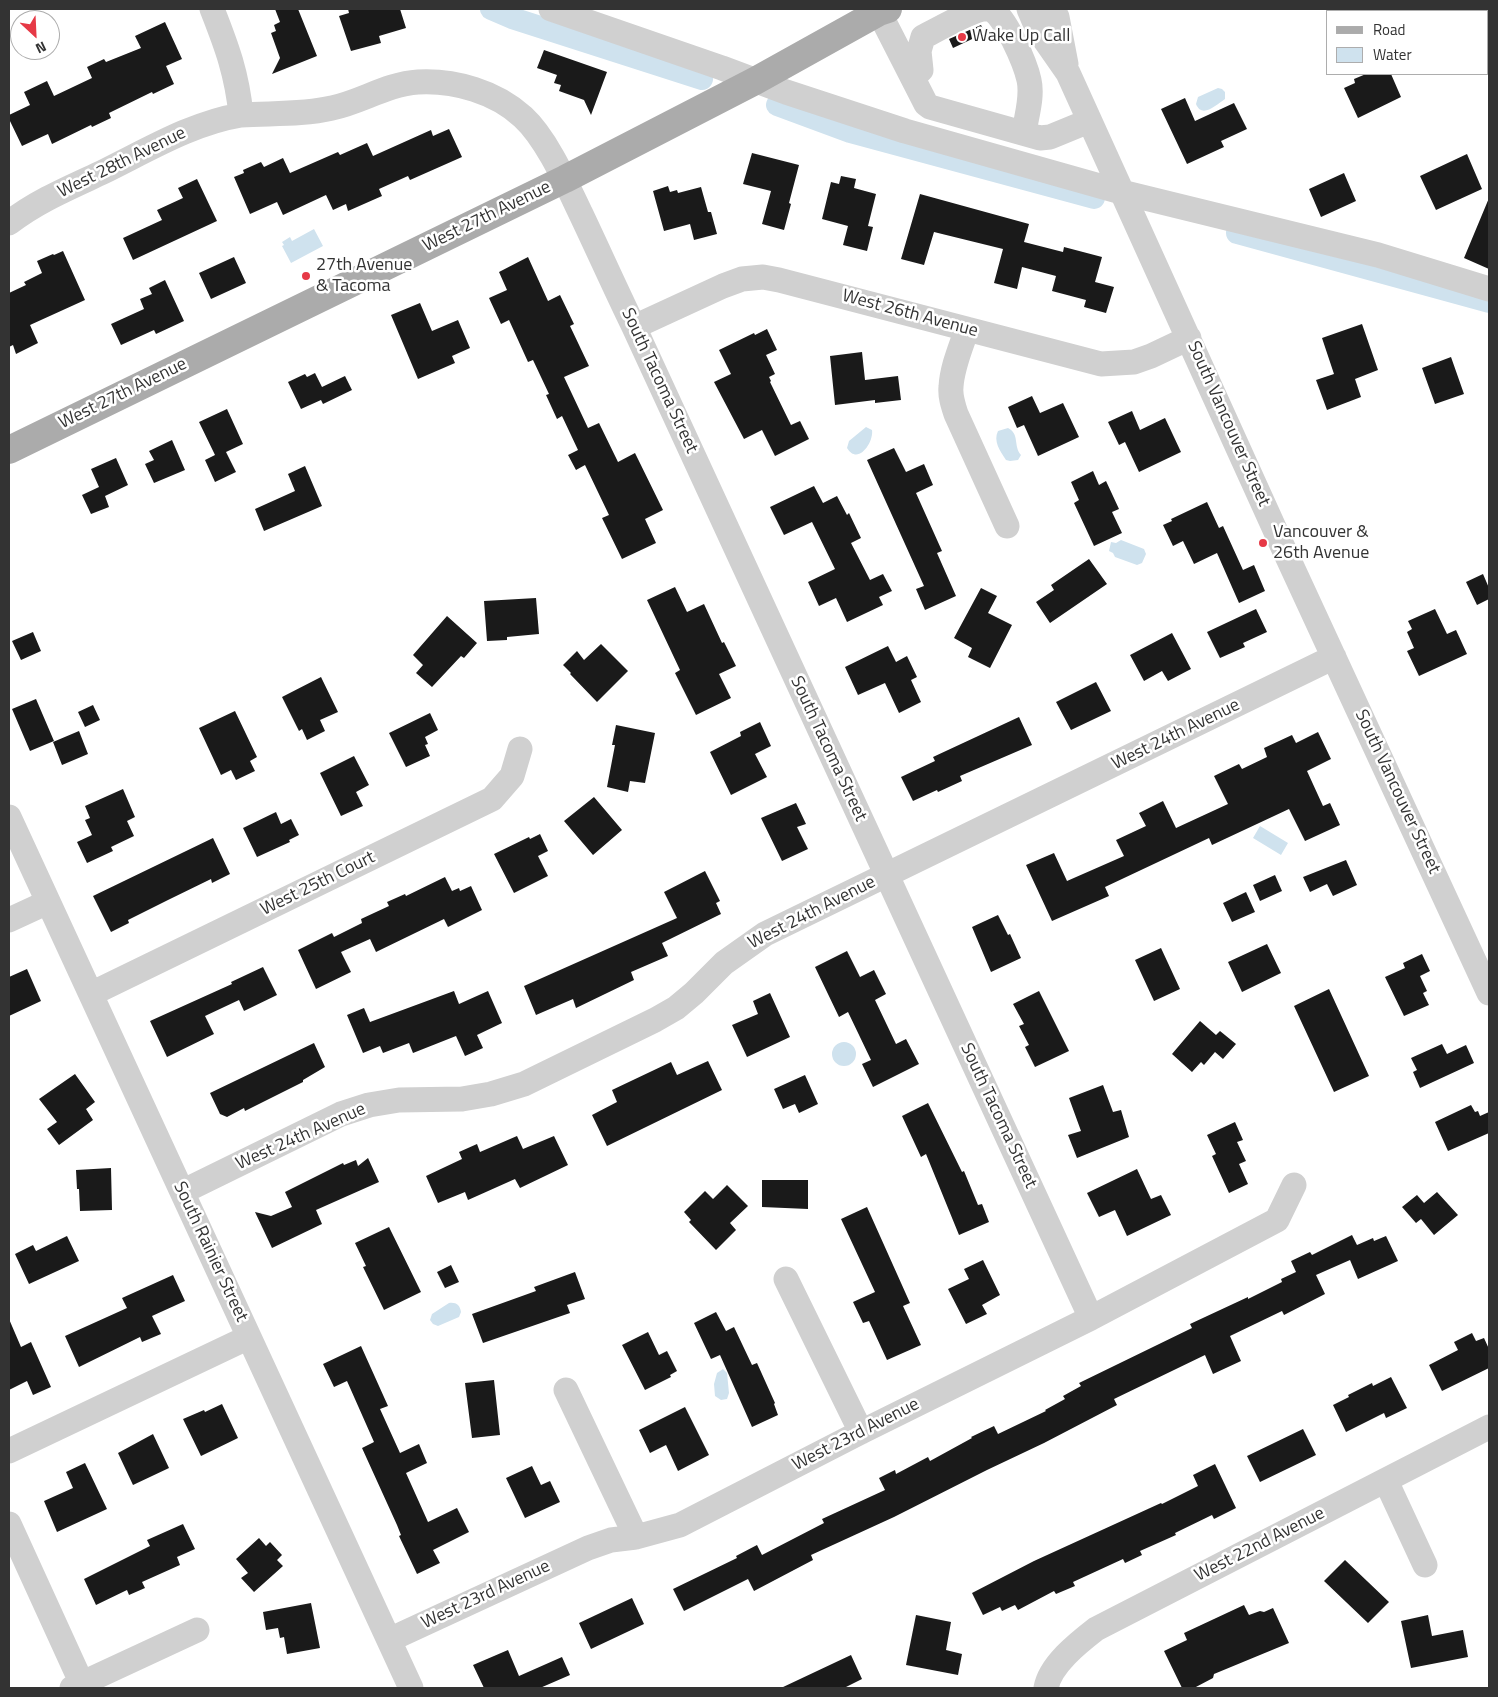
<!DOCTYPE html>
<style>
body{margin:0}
#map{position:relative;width:1498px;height:1697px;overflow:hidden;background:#fff;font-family:"Titillium Web",sans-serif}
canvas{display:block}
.frame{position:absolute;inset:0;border:10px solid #333;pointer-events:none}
.legend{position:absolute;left:1326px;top:10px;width:162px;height:65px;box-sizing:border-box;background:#fff;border:1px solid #adadad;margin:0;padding:6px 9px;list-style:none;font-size:15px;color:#333}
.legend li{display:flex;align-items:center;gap:10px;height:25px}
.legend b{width:25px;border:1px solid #adadad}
.north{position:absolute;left:10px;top:10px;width:50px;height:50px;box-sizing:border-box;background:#fff;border:1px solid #adadad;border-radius:50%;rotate:155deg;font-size:14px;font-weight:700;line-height:20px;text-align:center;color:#333}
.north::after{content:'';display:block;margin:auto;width:18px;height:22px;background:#e63946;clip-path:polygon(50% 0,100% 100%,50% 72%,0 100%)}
</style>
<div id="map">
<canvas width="1498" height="1697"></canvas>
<div class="frame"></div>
<ul class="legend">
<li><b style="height:6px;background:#ababab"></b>Road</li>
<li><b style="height:14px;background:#cfe2ee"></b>Water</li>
</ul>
<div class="north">N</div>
</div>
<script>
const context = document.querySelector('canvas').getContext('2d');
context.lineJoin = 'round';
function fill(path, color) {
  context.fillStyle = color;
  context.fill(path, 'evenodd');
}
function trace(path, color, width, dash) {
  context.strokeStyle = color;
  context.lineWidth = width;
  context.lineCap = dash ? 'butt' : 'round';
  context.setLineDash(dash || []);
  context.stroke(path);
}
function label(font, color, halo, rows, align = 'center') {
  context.font = font + ' "Titillium Web",sans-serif';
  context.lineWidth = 5;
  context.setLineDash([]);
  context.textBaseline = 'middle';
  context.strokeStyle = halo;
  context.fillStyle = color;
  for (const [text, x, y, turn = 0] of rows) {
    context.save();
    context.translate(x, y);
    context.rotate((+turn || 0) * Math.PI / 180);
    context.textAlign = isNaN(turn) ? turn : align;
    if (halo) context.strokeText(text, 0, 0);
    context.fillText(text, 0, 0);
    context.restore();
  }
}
fill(new Path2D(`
 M1218,88L1222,89L1225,92V99C1216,105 1202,119 1196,104L1198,97Z
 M314,229L323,246L291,263L282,246L284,245L282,242L290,237L292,241Z
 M866,427L872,430C874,442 858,466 847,448L849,441Z
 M1008,428C1020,434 1013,446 1021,455L1018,460L1010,461L1006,460C1000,451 993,441 998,431Z
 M1121,540L1144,549L1146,554L1142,563L1137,565L1115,557L1113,553L1109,551L1111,542L1116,543Z
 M1260,826L1288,843L1281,855L1253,838Z
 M832 1054a12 12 0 1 1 24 0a12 12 0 1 1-24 0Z
 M449,1303C456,1302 460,1305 461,1312L459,1317L438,1326L433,1324L430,1320L432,1314Z
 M723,1369L727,1373L729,1393L727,1399L721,1400L715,1396L714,1384L717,1373Z`), '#cfe2ee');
trace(new Path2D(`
 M491,9L512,18L702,79
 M777,105L850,132L1094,198
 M1237,233L1489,302`), '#cfe2ee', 22);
fill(new Path2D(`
 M275,9H298L317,56L272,74L280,58L271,33L276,31L274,25L280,22Z
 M348,9H400L406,28L379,36L381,43L351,51L339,16L349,13Z
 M165,22L182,59L166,66L174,84L153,94L152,92L109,113L111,118L92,127L91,125L52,144L48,134L22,146L9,119V115L30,105L24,92L47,81L54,96L92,78L87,67L104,59L106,62L141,48L135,36Z
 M981,25L985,33L953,48L949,39Z
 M544,50L607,72L591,115L584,100L559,91L561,85L554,83L557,75L537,68Z
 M1366,74H1391L1401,97L1358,118L1344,88L1355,83L1354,79Z
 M1185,98L1195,121L1234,103L1247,129L1221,141L1224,147L1187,164L1161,109Z
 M449,129L462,157L410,180L408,176L379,189L382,196L348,211L346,204L333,210L326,195L283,215L277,202L250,214L234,177L244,173L243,170L261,162L264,167L283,158L290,173L338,152L340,155L367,143L373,156L431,130L433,136Z
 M752,153L799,165L789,203L791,204L784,230L762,224L771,191L743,184Z
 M1467,154L1482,189L1436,210L1420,176Z
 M1344,173L1356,201L1321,217L1309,189Z
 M841,176L856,179L854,188L876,194L868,226L873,227L867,251L843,245L848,226L822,219L831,182L839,184Z
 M197,179L217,221L133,260L123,238L162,220L157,210L183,198L178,188Z
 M668,186L670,192L677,190L678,193L701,187L708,212H711L717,234L694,240L690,224L664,231L653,191Z
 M920,194L1029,224L1024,242L1063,252L1064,247L1102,257L1095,282L1114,287L1106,313L1084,307L1086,300L1052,291L1056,276L1022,267L1017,289L994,283L1003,249L934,232L924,265L901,259Z
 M1489,198V269L1464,258Z
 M63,251L85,300L30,325L38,343L16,354L13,345L9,347V293L26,285L24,282L42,273L37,261L53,254L54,255Z
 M234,257L246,283L211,299L199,273Z
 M528,257L548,301L560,295L574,324L570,326L589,366L564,377L588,428L599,423L618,462L635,453L663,510L645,519L656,543L622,559L602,518L609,515L585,465L576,470L568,455L578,450L562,416L557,419L546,395L549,394L533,360L528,362L509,320L501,324L489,298L507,290L499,272Z
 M165,280L184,321L156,334L154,330L121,345L111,324L144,309L140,299L152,294L149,288Z
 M420,303L432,331L458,320L470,348L452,356L455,363L418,379L391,315Z
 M1362,324L1378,370L1355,379L1361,397L1327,410L1316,380L1334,374L1322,338Z
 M767,329L777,350L766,355L775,374L769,377L771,381L770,382L791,425L800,421L809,439L775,456L762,430L744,439L714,382L731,374L719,350L754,333L755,335Z
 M862,352L865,380L898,376L901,400L875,403V400L835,405L830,356Z
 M1451,357L1464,394L1435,404L1422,368Z
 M315,373L322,387L345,376L352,390L323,404L321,400L301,409L288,382L305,374L307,377Z
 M1032,396L1040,413L1063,403L1079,437L1038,456L1024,425L1017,428L1008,407Z
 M227,409L243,444L226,452L236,472L215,482L205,460L215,455L199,422Z
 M1132,411L1140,430L1165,418L1181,452L1139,472L1125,442L1119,445L1108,422Z
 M172,440L185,470L154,483L145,464L154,460L149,451Z
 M894,448L906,472L924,464L933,485L916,493L942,551L937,553L956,596L925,610L916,589L924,586L867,460Z
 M116,458L128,485L105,496L109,507L91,514L82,495L99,487L91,469Z
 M305,466L322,506L264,531L255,509L295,491L288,474Z
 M1093,471L1099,485L1106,481L1119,509L1112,512L1122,533L1094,546L1074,503L1079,500L1071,482Z
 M814,486L823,503L837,496L847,515L849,513L861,538L851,543L870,580L883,574L892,591L879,597L883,605L847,622L836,598L819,606L808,582L835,569L812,522L784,535L770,507Z
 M1207,502L1219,528L1223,526L1243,570L1254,565L1265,591L1239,603L1217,553L1194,564L1183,541L1173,546L1163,525L1172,521L1171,519Z
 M1089,559L1107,584L1050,623L1036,602L1054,590L1051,585Z
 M1483,574L1489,588V599L1477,605L1466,582Z
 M675,587L687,612L704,604L722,643L724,642L736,666L719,674L731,698L696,715L675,673L680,670L647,600Z
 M981,588L997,596L988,613L1012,625L990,668L968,657L972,648L954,638Z
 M536,598L539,634L507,637V640L487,641L484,601Z
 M1256,609L1267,632L1243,643L1245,647L1220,658L1207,632Z
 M1435,609L1447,634L1456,630L1467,654L1419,676L1407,651L1414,648L1407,632L1412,629L1408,621Z
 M447,616L477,643L464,658L461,656L432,687L416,673L423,665L413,655Z
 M33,632L41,651L21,660L12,641Z
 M1172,633L1191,669L1168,681L1162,671L1144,681L1130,655Z
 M601,644L628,671L597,702L570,674L571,673L563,665L577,651L584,660Z
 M888,646L896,662L907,656L917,677L911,680L921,702L899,713L885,683L858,695L845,667Z
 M321,677L338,712L320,720L325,731L307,740L302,729L299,731L282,697Z
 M1096,682L1111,711L1071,730L1056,702Z
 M36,699L54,741L30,751L12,709Z
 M93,705L100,720L85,727L78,712Z
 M235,711L257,757L250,761L255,771L236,780L231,770L221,775L199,728Z
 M430,713L438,730L425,737L428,744L425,745L430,756L406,767L389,733Z
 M1019,717L1032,745L960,776L962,781L938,792L937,790L913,801L901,777L935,761L933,757Z
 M760,722L771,746L755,754L767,777L731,795L710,752L741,736L740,732Z
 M616,725L655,733L645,783L630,781L628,792L607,787L615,745H612Z
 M79,731L88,754L62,765L53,742Z
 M1318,732L1331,759L1307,771L1323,806L1330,803L1340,825L1305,841L1289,809L1212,845L1209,838L1105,887L1109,896L1052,921L1026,865L1054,853L1067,881L1124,856L1116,840L1146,826L1139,813L1163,801L1176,828L1228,804L1214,776L1239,764L1242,769L1267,757L1264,748L1292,735L1296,743Z
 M354,756L369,785L356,792L363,806L341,816L320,773Z
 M123,789L135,817L127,821L134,836L111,847L113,851L87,863L77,842L92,835L85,820L90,818L85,806Z
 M594,797L622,830L593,855L564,821Z
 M796,803L806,824L797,827L808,849L782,861L761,818Z
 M276,812L281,824L291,819L299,835L289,840L290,842L257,857L243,828Z
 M540,834L548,851L538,856L548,876L514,893L494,854L529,837L530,839Z
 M213,838L230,874L212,883L211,879L168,900L128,920L129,923L111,932L93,896Z
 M1346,860L1357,885L1333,896L1327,884L1310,892L1303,877Z
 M705,871L720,901L716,903L721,914L662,943L668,956L631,972L634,980L576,1008L573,999L536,1015L524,986L677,918L664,892Z
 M1275,875L1282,891L1260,901L1253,885Z
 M445,877L452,891L459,888L460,891L471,886L482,910L448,927L444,919L376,952L370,939L341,952L351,972L316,989L298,950L332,933L334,937L362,923L361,919L389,906L387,902L405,894L406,896Z
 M1246,892L1255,912L1232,922L1223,903Z
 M998,915L1008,935L1010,934L1021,958L991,972L972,927Z
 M1267,944L1281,973L1242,992L1228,962Z
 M1161,948L1180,989L1154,1001L1135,960Z
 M847,951L860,977L874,970L886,994L875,1000L896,1044L906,1039L919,1064L873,1087L862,1064L871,1060L848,1012L839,1017L815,967Z
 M1422,954L1430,971L1420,976L1427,991L1423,993L1429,1005L1404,1016L1385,977L1405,968L1403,963Z
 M263,967L277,995L244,1011L239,1000L205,1016L214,1034L167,1057L150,1021L232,984L231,982Z
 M27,969L41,1001L9,1016V977Z
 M1329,989L1369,1076L1334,1092L1294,1006Z
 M454,991L459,1004L488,991L502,1023L477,1035L483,1048L465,1056L456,1036L413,1053L409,1043L383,1053L380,1046L363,1053L347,1015L364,1008L370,1022Z
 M1039,991L1069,1051L1035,1067L1025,1047L1029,1045L1019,1026L1024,1024L1013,1004Z
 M770,993L790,1037L747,1057L732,1025L758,1014L753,1001Z
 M1200,1021L1216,1035L1220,1031L1236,1044L1223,1059L1215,1052L1204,1065L1201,1062L1192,1072L1172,1054Z
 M314,1043L325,1067L303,1080V1082L245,1111L244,1108L227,1117L220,1114L210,1093Z
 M1442,1044L1447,1054L1466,1045L1474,1063L1420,1088L1413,1072L1417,1070L1411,1058Z
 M708,1061L722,1090L607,1146L592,1115L617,1102L612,1090L671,1062L677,1075Z
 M75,1074L95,1102L86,1109L93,1120L59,1145L47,1129L57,1122L39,1099Z
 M805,1075L818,1104L799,1113L795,1104L783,1109L774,1089Z
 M1103,1085L1113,1112L1121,1110L1129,1137L1077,1158L1068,1135L1081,1131L1069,1098Z
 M928,1103L962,1172L964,1171L978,1205L982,1204L989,1222L959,1235L926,1154L921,1157L902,1116Z
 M1471,1105L1475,1112L1478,1111L1480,1116L1489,1112V1133L1448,1151L1435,1122Z
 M1235,1122L1243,1140L1237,1142L1246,1161L1239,1164L1248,1184L1229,1193L1212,1156L1216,1154L1207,1135Z
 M517,1136L523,1149L554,1136L568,1165L520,1188L515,1179L468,1200L465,1192L438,1203L426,1176L462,1159L459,1152L477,1144L480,1152Z
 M368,1158L379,1182L316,1210L322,1224L272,1248L255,1212L271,1216L292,1207L285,1192L343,1163L344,1165L356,1160L358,1166Z
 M111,1168L112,1210L80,1211L79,1189H77L76,1170Z
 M1137,1169L1151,1199L1161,1195L1171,1215L1127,1236L1115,1210L1099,1217L1087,1193Z
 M762,1180H808V1209L762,1207Z
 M727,1185L748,1206L730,1223L736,1230L716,1250L689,1222L691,1220L684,1212L705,1191L713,1199Z
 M1437,1192L1458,1215L1434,1235L1421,1219L1416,1223L1402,1207L1417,1195L1424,1203Z
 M867,1207L910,1303L903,1306L921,1345L887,1360L869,1321L863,1323L853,1302L875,1292L841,1219Z
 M389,1227L421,1292L384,1310L363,1267L366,1266L355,1243Z
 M1352,1235L1357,1245L1373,1238L1374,1241L1386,1236L1398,1261L1358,1279L1350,1260L1316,1275L1325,1294L1284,1315L1282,1311L1230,1336L1241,1361L1213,1374L1205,1355L1114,1399L1117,1405L1044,1443L987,1470L894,1517L811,1555L813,1560L754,1591L748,1579L684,1611L673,1589L737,1558L736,1556L757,1545L762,1555L824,1523L822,1519L885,1490L879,1478L895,1470L896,1474L928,1457L930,1461L972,1438L971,1437L994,1426L998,1434L1046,1411L1045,1410L1065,1399L1063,1396L1081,1386L1079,1383L1192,1328L1190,1324L1248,1297V1299L1282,1282L1281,1279L1296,1272L1291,1261L1310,1252L1312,1255Z
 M67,1236L79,1261L29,1284L15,1254L33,1245L36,1251Z
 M983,1260L1000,1295L982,1305L987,1314L966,1324L948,1289L969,1279L964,1269Z
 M451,1265L459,1282L445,1288L437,1272Z
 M575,1272L585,1299L567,1305L570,1313L483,1343L472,1314L536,1291L534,1287Z
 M173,1275L185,1301L152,1316L161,1334L142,1342L140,1337L79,1367L65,1336L127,1308L122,1298Z
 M716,1312L726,1331L734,1327L752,1365L757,1363L775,1403L774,1404L778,1415L752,1427L720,1355L711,1359L694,1323Z
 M9,1319L21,1347L31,1342L51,1387L33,1395L27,1381L9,1390Z
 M648,1332L659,1355L667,1351L677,1371L670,1375L671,1377L645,1390L622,1345Z
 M1472,1333L1476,1341L1484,1338L1489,1349V1368L1442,1391L1429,1365L1458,1350L1454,1342Z
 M361,1346L388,1406L380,1409L400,1453L419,1444L427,1463L406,1473L428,1522L457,1508L469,1532L433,1550L440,1563L417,1574L399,1536L401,1535L397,1525L362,1448L374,1442L347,1381L334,1387L323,1364Z
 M1391,1377L1407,1408L1386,1418L1384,1413L1346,1432L1333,1405L1349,1397L1348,1395L1372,1383L1373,1386Z
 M494,1380L500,1435L472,1438L465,1383Z
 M222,1404L238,1438L201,1456L183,1419L204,1410L205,1412Z
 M685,1407L709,1455L678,1471L666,1445L650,1453L639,1430Z
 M1303,1429L1316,1455L1260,1482L1247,1456Z
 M153,1434L169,1468L133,1485L118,1453Z
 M85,1463L107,1509L57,1532L44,1501L73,1488L66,1472Z
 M1215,1464L1236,1508L1214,1519L1212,1515L1175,1533L1176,1535L1140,1551L1142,1555L1125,1563L1123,1559L1073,1582L1075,1586L1056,1594L1054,1591L1018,1610L1015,1605L1002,1611L1000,1607L983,1615L972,1593L1034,1561L1161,1503L1162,1504L1198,1486L1193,1475Z
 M532,1466L541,1485L550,1481L560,1502L525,1518L506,1478Z
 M183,1524L195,1549L177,1557L180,1565L142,1582L145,1588L129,1595L127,1590L96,1605L84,1579L150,1546L147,1540Z
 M259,1538L266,1546L270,1542L282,1555L277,1560L283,1566L254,1592L241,1578L248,1573L236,1559Z
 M1345,1560L1389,1602L1368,1623L1324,1581Z
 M632,1598L644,1624L591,1649L579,1623Z
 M311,1603L320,1648L287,1654L284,1637L280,1638L278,1628L266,1630L263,1612Z
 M1244,1605L1249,1615L1260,1611L1264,1612L1273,1608L1289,1643L1214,1674L1213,1678L1194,1688H1182L1164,1651L1187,1640L1184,1633Z
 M916,1615L951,1622L946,1650L962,1654L958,1675L906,1665Z
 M1428,1615L1432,1636L1463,1630L1468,1657L1411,1668L1401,1621Z
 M508,1650L519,1676L562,1657L570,1675L540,1688H484L473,1665Z
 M851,1655L862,1679L844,1688H781Z`), '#1a1a1a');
trace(new Path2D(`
 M212,9C227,47 237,74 241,115C271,113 302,115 332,108C361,102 387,84 418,82C455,80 496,92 523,117C547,139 567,185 581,214C599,252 616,290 634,327L1091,1318
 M551,9L722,68L786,92L905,131L1121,192L1378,255L1489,289
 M1029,9L1038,30L1068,73L1281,543L1489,993
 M1053,9L1057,17L1066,64
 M879,12L926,104L930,107L1040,138L1050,137L1089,121
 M913,78L921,70L919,51L923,37C937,30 976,7 989,9C1004,11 1026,66 1029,80C1033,97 1026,117 1024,133
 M9,223C37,201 71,187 103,172C148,150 192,123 241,115
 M634,327L723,286L742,279L763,277L779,280L1101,364L1134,362L1151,356L1189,338
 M967,329C961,347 952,367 951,387C950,396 953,405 956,414L1007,526
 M9,817L411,1688
 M9,920L48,902
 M91,994L492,799L512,776L520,749
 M182,1192L341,1114L369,1105L399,1100L462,1099L491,1094L524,1084L655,1020L676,1008L694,993L724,963L765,934L1334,657
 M786,1279L861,1432
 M566,1390L636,1537
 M9,1451L249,1337
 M1386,1481L1425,1565
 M9,1524L82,1684
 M389,1640L588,1548L611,1540L636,1537L680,1525L861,1432L1091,1318L1277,1220L1294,1185
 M72,1688L197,1630
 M1046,1688C1050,1665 1078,1643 1096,1629L1489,1427`), '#d0d0d0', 25);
trace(new Path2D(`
 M9,450L565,179L755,81L879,12L888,9`), '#ababab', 28);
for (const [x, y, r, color] of [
 [962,37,5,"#e63946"],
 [306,276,5,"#e63946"],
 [1263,543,5,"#e63946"]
]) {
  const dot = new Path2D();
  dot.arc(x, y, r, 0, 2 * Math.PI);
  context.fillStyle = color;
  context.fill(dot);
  trace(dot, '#fff', 2);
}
label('18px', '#333', '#fff', [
 ["Wake Up Call",972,37],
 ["27th Avenue",316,266],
 ["& Tacoma",316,287],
 ["Vancouver &",1273,533],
 ["26th Avenue",1273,554]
], 'left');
label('18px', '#333', '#fff', [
 ["West 28th Avenue",122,163,-26],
 ["West 27th Avenue",487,217,-26],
 ["West 26th Avenue",910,314,15],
 ["South Tacoma Street",659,381,65],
 ["West 27th Avenue",123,394,-26],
 ["South Vancouver Street",1228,424,66],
 ["West 24th Avenue",1176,735,-26],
 ["South Tacoma Street",828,749,65],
 ["South Vancouver Street",1397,792,65],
 ["West 25th Court",318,884,-26],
 ["West 24th Avenue",812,913,-27],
 ["South Tacoma Street",998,1116,65],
 ["West 24th Avenue",301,1137,-24],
 ["South Rainier Street",210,1252,65],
 ["West 23rd Avenue",856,1435,-27],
 ["West 22nd Avenue",1260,1545,-27],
 ["West 23rd Avenue",486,1595,-25]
]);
</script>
